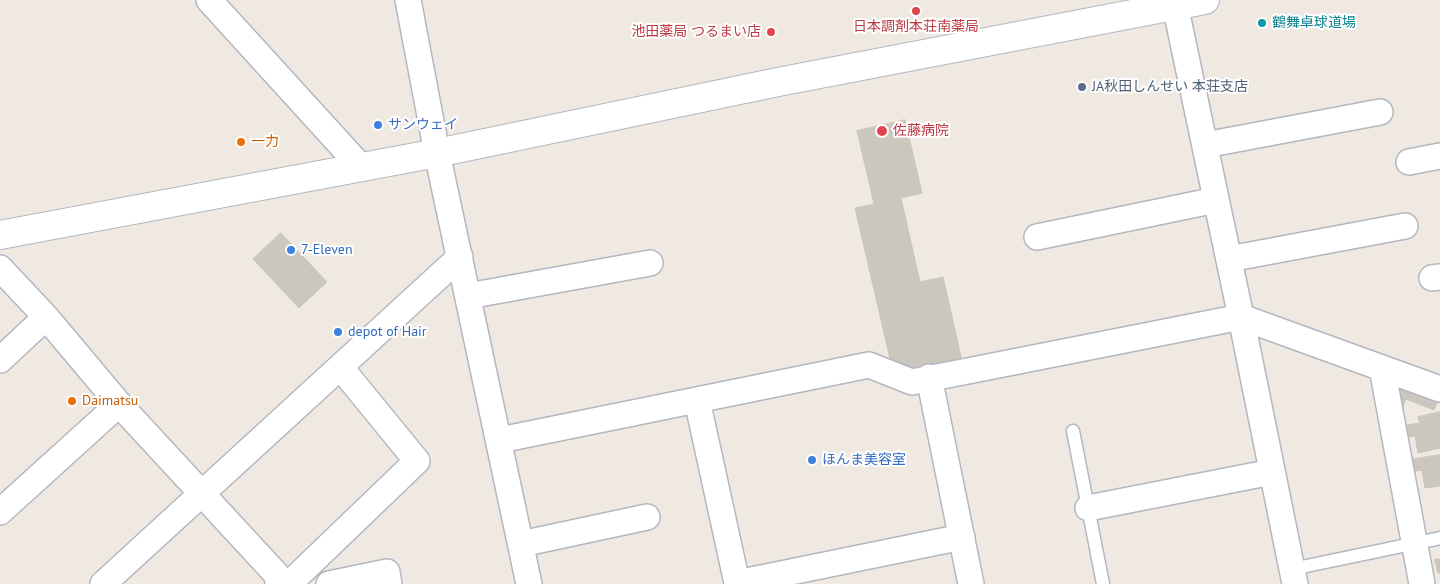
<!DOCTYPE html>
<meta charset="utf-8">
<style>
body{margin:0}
canvas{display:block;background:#efe9e1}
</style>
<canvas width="1440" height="584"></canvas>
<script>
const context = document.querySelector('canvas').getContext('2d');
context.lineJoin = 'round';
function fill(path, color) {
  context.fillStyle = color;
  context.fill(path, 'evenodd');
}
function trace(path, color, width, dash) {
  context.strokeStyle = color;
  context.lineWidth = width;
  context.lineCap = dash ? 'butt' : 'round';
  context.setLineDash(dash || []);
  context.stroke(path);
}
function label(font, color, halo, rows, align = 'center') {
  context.font = font + ' "PT Sans","Noto Sans JP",sans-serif';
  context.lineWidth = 4;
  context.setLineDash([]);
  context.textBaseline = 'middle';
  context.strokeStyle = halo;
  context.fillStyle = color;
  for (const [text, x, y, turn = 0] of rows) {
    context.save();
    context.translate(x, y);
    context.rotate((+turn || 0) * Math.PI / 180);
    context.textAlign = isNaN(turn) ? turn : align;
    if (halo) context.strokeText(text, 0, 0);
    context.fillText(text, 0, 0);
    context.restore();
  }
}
const building = new Path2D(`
 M905,120L922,193L901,198L920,282L943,277L962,361L909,373L891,363L855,208L874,204L857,131Z
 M281,233L327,282L299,308L253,259Z
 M1397,384L1438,400L1434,410L1406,399L1403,407L1397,404L1400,396L1393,394Z
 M1440,412V448L1418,453L1415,436L1403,438L1401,426L1420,423L1418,417Z
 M1440,455V486L1425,488L1422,470L1411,472L1409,460Z
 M1435,559H1440V573H1438Z`);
fill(building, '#cbc7bf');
trace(building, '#cbc5ba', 1);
const lane = new Path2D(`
 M1073,431L1103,584
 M1292,569L1440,538`);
const street = new Path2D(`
 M209,0L361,167
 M408,0L437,153L529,584
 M1174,0L1241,317L1295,584
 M1205,145L1380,112
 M1409,162L1440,156
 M1037,237L1216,200
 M1229,259L1405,226
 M0,268L46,317L119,404L277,575L278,584
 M1432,278L1440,277
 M468,296L650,263
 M0,360L46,317
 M1382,368L1422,584
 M929,377L971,584
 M697,400L737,583L962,537
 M500,440L869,365L912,382L1241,317L1440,389
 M1088,508L1272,472
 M0,512L119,404
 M521,544L647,517
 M103,584L460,257
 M289,584L417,461L341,368
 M329,584L387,572L389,584`);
const secondary = new Path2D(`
 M0,235L437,153L778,82L1205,0`);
trace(lane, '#b4b7c1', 15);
trace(street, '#b4b7c1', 28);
trace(secondary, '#b4b7c1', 30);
trace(lane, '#fff', 12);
trace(street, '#fff', 25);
trace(secondary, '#fff', 28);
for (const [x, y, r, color] of [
 [916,11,5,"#e0444e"],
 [1262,23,5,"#0f9aa8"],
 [771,32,5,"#e0444e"],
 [1082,87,5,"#5c6f8a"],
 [378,125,5,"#3f7fe0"],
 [882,131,6,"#e0444e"],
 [241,142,5,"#e8710a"],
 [291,250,5,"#3f7fe0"],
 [338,332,5,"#3f7fe0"],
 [72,401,5,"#e8710a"],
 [812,460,5,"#3f7fe0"]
]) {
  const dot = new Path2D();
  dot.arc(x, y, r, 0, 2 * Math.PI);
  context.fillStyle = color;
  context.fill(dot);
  trace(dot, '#fff', 2);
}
label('14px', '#0d838f', '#fff', [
 ["鶴舞卓球道場",1272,23]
], 'left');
label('14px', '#be3a42', '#fff', [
 ["日本調剤本荘南薬局",916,27],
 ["池田薬局 つるまい店",761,32,"right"],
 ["佐藤病院",893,131,"left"]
]);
label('14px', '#4e5e75', '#fff', [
 ["JA秋田しんせい 本荘支店",1092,87]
], 'left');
label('14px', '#366cbe', '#fff', [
 ["サンウェイ",388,125],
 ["7-Eleven",301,250],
 ["depot of Hair",348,332],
 ["ほんま美容室",822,460]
], 'left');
label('14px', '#c56008', '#fff', [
 ["一力",251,142],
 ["Daimatsu",82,401]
], 'left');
</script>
